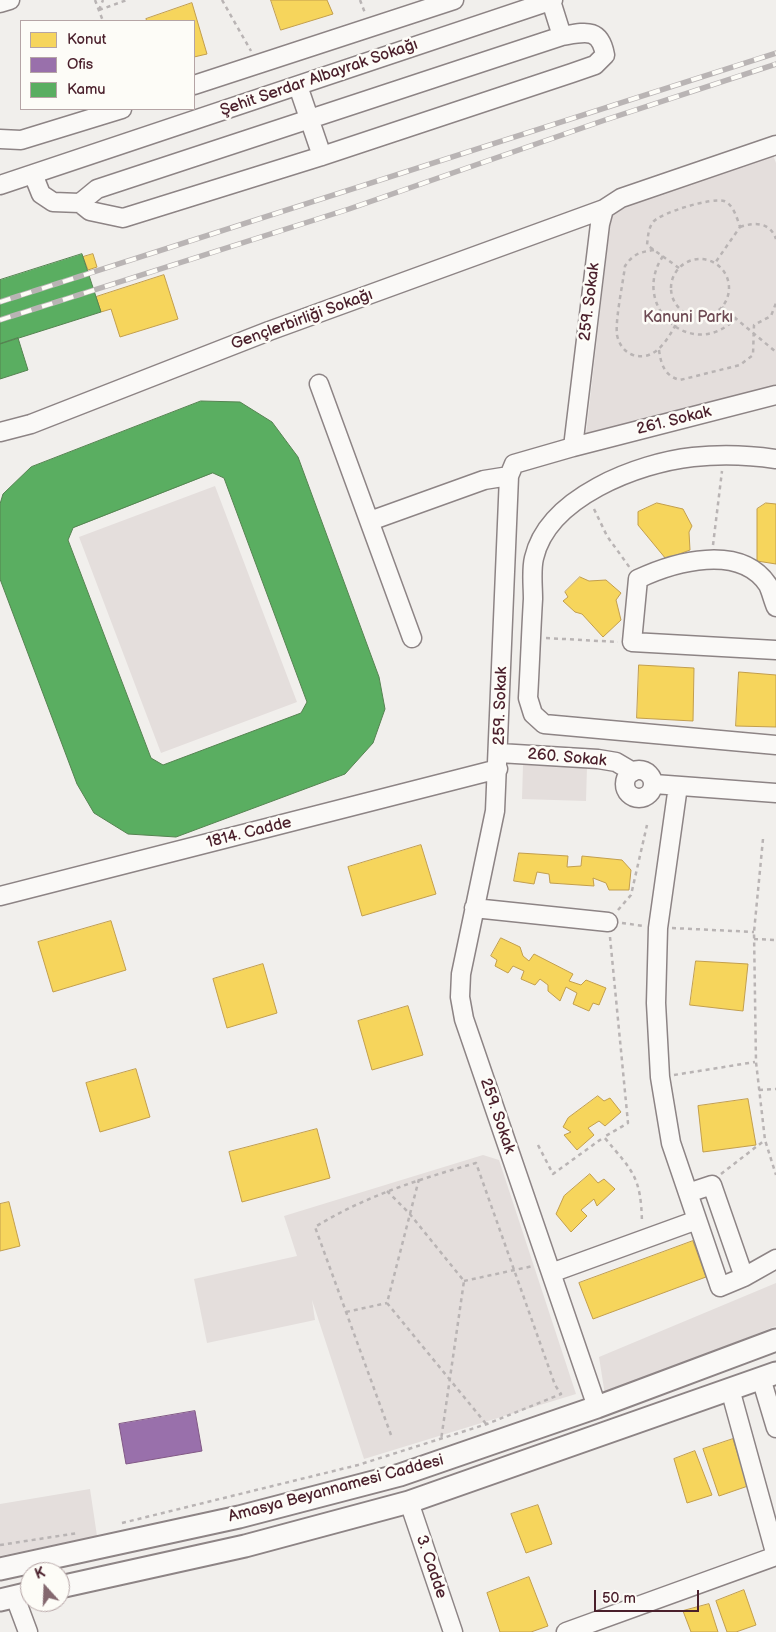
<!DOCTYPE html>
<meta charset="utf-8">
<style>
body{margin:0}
#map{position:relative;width:776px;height:1632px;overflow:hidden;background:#f1efec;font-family:"Balsamiq Sans",sans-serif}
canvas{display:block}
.legend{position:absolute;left:20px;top:20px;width:175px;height:90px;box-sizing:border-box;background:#fdfcf7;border:1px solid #b5a4a5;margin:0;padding:6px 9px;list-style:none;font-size:15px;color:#4a1f2b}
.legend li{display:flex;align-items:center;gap:10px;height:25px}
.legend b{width:25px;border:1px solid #b5a4a5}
.north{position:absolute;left:20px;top:1562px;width:50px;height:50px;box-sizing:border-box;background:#fdfcf7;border:1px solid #b5a4a5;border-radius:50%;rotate:340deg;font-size:14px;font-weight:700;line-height:20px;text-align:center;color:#4a1f2b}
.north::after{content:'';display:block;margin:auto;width:18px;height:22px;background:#84686f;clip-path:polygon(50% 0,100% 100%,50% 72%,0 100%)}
.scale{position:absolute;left:594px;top:1590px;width:105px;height:22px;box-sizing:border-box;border:2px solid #4a1f2b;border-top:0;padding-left:6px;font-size:15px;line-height:18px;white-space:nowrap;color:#4a1f2b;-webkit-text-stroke:4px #fdfcf7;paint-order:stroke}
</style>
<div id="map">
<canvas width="776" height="1632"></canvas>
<ul class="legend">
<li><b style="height:14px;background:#f6d55c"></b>Konut</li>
<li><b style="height:14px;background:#9970ab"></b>Ofis</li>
<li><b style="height:14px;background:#5aae61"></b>Kamu</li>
</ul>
<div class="north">K</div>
<div class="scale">50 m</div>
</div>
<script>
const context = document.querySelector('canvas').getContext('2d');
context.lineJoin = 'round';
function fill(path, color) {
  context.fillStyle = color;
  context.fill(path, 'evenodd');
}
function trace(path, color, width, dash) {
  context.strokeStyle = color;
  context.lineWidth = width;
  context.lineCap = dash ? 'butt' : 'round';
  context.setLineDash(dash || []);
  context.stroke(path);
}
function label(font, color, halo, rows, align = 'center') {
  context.font = font + ' "Balsamiq Sans",sans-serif';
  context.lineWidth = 5;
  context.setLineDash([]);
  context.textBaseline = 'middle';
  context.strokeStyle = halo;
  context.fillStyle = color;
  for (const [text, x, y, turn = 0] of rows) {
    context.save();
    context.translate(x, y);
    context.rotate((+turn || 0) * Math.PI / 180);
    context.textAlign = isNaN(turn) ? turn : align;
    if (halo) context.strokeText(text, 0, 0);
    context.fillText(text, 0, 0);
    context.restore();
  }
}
fill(new Path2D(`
 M773,155L776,163V387L586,434L611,217L622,207Z
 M215,486L297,702L161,753L79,537Z
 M523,765L587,767L586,801L522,799Z
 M483,1155L499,1160L576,1394L364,1459L312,1300L315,1320L207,1343L194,1279L297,1256L284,1216Z
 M776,1283V1326L605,1395L599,1357Z
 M90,1489L97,1536L0,1556V1504Z`), '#e4dedc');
const homes = new Path2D(`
 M271,0H327L333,14L281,30Z
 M192,3L207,54L194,57V21H147L146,19Z
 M93,254L97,267L88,270L83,257Z
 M164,275L178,319L120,337L111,309L101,312L96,297Z
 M657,503L683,509L692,526L689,532L690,550L666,559L638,525V512Z
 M766,503L776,504V564L757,561V509Z
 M580,577L589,581L606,580L621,593L616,600L621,620L603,637L582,614L575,612L563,601L568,597L565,592Z
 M639,665L694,668L693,721L637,718Z
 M739,672L776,675V727L736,726Z
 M421,845L436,894L362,916L348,867Z
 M519,853L568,856L567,867L581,866L582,856L622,860L631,870L629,890H609L606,883L593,878L594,886L550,883L549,874L537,872L534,884L514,881Z
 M111,921L126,970L53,992L38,942Z
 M501,938L520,947L523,956L529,961L534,954L573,974L569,981L581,985L586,980L606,988L599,1005L593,1003L589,1011L573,1004L577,993L566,987L560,1001L548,991V985L540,979L535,985L521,979L524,971L513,966L508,973L495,966L497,960L491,956Z
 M696,961L748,964L743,1011L690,1005Z
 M263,964L277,1013L227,1028L213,979Z
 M408,1006L423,1055L372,1070L358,1021Z
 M136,1069L150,1117L100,1132L86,1083Z
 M598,1096L604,1101L610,1098L621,1112L605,1126L599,1121L588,1128L594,1135L577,1150L564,1135L571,1132L563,1127L568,1118Z
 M748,1099L756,1145L703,1152L698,1106Z
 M317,1129L330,1178L242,1202L229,1152Z
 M590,1174L598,1183L604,1179L615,1189L597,1206L594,1199L581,1210L587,1216L571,1232L556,1214L564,1196Z
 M9,1202L20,1246L0,1251V1204Z
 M693,1241L706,1277L593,1319L579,1283Z
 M733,1439L748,1486L719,1496L703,1449Z
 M695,1451L712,1495L687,1503L674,1459Z
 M538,1505L552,1544L526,1553L511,1514Z
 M529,1577L548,1626L531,1632H500L487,1593Z
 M744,1590L756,1625L736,1632H727L716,1601Z
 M709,1604L718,1632H691L683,1611Z`);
fill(homes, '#f6d55c');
trace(homes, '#c29e4d', 1);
const offices = new Path2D(`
 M195,1411L202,1451L126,1464L119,1424Z`);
fill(offices, '#9970ab');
trace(offices, '#815885', 1);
const public = new Path2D(`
 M82,254L101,312L0,344V280Z
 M18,338L28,370L0,379V344Z
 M201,401L240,402L272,422L298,457L379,677L385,709L373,743L345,774L176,837L128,834L94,813L77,784L0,579V504L3,494L31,467ZM213,473L224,478L307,702L301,713L163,765L151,758L68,540L73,528Z`);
fill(public, '#5aae61');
trace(public, '#558351', 1);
const minor = new Path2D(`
 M551,1L562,36
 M0,3L10,0
 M194,85L454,0
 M298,86L322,156
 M0,139L21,140L122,109
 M33,174L41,194L53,202L80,203L90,211L123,218L322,156L572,73L595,65L605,55C600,27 585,32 562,36L97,189L80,203
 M0,185L553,0
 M319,384L412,638
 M0,432L31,424L269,331L604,209
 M573,447L776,395
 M776,459C749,455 721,454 693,457C638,463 548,497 534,558C531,570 533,586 533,599C531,632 530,665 528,698L533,714L544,724L776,745
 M370,521L484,480L509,476
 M776,607C773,600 771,591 768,585C740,543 674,562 638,579L632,642L776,650
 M499,753L598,759L616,762L633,772
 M625 784a14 14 0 1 1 28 0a14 14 0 1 1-28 0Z
 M654,784L776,793
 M678,786L658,928L656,1003L660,1077L671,1143L720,1287L744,1277L776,1259
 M0,896L498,769
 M474,908L608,922
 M688,1193L712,1185L744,1277
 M551,1273L697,1220
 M761,1378L776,1428
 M730,1389L776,1556
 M597,1407L464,1019L460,997L461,974L495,811L509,476L514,464L573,447L600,224L604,209L621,198L776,145
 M409,1502L453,1632
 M15,1597L28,1632
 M566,1632L776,1556`);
const major = new Path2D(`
 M0,1569L239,1517L400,1475L597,1407L776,1340
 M60,1587L245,1546L409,1502L776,1373
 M0,1600L30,1593`);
trace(minor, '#8d8485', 21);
trace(major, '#8d8485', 25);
trace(new Path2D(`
 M95,0L103,21
 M222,0L251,51
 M360,0L365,13
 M99,10L127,0
 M99,10L103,0
 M740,227C755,222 770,222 776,239
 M654,250C640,252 633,254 625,266C623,283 615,320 617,335C619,344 624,352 633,355C660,363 672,330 683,311
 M663,256C629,307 693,363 736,318
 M671 288a29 29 0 1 1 58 0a29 29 0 1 1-58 0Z
 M679,268L647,245C648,237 648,229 653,222C660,213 712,197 724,201C733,204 737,218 740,227L715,263
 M722,307L776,352
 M659,350C661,365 665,376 680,380L740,365L753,355L754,325L771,316L776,303
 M594,509L607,536L630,568
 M713,545L722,471
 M546,638L618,642
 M763,839L754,932L756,1062L765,1140L776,1175
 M618,910L631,895L647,825
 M622,923L644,926
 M672,928L754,932
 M610,937L628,1123L604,1137C633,1172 641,1176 642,1223
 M754,939L776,940
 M674,1075L755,1062
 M759,1090L776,1089
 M538,1145L553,1174L604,1137
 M721,1174L765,1140
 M419,1179L387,1303L487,1425
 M387,1191L409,1213L464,1281L441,1440
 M464,1281L533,1266
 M346,1312L387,1303
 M122,1523L358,1465L487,1424L561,1394L555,1385L476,1163C420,1179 365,1196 315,1227L391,1435
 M0,1545L78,1533`), '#b9b4b4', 2.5, [4, 4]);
trace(minor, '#faf9f7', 18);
trace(major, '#faf9f7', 21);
const rail = new Path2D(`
 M0,302L776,53
 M0,320L349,209L605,120L776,64`);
trace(rail, '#b9b4b4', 5.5);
trace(rail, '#fdfcf7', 4, [11]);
label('16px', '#4a1f2b', '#fdfcf7', [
 ["Şehit Serdar Albayrak Sokağı",319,78,-19],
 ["259. Sokak",590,302,-83],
 ["Gençlerbirliği Sokağı",302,320,-20],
 ["261. Sokak",674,421,-14],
 ["259. Sokak",501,706,-88],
 ["260. Sokak",567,758,5],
 ["1814. Cadde",249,833,-14],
 ["259. Sokak",497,1116,71],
 ["Amasya Beyannamesi Caddesi",336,1489,-15],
 ["3. Cadde",431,1567,71]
]);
label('16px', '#6e4b54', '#fdfcf7', [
 ["Kanuni Parkı",688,318]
]);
</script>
